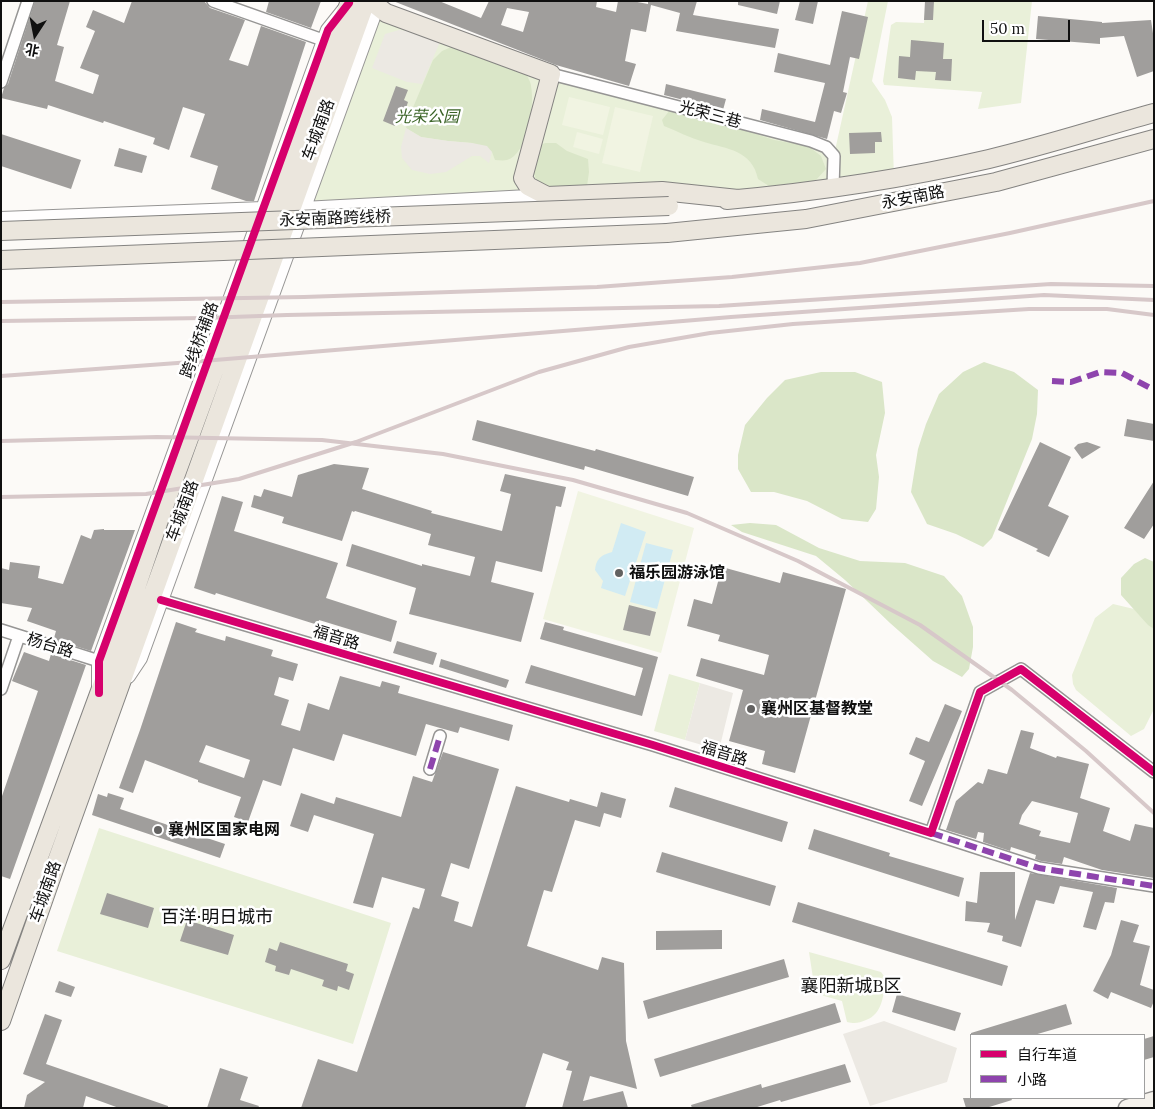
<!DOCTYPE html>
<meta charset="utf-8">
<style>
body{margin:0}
#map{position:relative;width:1155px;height:1109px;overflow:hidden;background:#fcfaf7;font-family:Lora,"Noto Sans SC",serif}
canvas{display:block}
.frame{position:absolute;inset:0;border:2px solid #101010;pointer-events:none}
.legend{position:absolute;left:970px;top:1034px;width:175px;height:65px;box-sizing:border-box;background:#fff;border:1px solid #9f9f9f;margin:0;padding:6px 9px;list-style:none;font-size:15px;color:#101010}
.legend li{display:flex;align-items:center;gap:10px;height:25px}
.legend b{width:25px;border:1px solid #9f9f9f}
.north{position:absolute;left:10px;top:10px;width:50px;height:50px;-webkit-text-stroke:4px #fff;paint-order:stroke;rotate:191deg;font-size:14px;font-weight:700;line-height:20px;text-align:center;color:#101010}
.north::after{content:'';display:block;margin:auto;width:18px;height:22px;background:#101010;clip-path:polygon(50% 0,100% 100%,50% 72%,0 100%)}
.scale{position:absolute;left:982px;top:20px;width:88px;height:22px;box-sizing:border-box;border:2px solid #101010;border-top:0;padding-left:6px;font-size:15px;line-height:18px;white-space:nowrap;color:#101010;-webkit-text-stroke:4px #fff;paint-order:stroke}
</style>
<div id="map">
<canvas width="1155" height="1109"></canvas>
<div class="frame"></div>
<ul class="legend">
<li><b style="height:6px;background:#d6006c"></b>自行车道</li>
<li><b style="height:6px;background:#8e44ad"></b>小路</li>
</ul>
<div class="north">北</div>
<div class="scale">50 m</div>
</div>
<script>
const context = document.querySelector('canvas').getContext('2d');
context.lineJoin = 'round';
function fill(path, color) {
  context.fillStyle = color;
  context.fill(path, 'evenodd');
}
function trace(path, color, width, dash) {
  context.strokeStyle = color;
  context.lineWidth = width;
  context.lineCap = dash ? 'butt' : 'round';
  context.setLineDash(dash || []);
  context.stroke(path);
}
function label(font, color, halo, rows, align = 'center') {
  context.font = font + ' Lora,"Noto Sans SC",serif';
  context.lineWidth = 5;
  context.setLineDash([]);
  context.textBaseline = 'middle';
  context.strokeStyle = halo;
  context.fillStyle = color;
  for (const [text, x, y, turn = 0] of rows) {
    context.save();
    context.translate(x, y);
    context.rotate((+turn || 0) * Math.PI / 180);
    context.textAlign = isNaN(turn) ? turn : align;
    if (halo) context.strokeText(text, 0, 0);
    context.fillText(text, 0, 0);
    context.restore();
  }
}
fill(new Path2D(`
 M868,1H888L872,81L885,100L892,117L894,178L833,187L303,209L377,6L551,74L811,141L834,155Z
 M926,1H1032L1021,103L978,109L982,92L884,85L883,81L891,25L896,22L924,23Z
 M1113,604L1134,609L1154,629V709L1144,729L1131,736L1076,690L1073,684L1072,675L1095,618Z
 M669,674L700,683L685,740L654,731Z
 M99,828L391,923L353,1044L57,951Z
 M809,952L881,972L886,979C883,995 883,1014 866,1020C859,1023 855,1024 847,1022L842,1001L824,996L815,991Z`), '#e9f0d9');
fill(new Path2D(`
 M456,45L527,75C528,79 531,82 531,86C535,105 528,154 507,160C503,161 499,160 495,160L492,152L472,143L448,141L421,137L406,128L409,117L433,60L442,51Z
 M670,110L702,121L744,130L774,140L808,146L821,156L826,169L815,181L769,186L758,179C752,150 727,149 704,142C690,138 677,131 664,126L662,120Z
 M545,143H556L567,151L588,159L589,172L587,186L540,190L531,166L535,148Z
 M984,362L1014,372L1038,390L1037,414L1032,439L992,538L983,547L956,534L927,524L911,492L918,449L926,424L939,394L963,372Z
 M821,372H855L882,382L885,413L876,455L879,477L876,509L868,522L842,519L807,501L774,492H751L738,469V455L745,425L767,398L785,380Z
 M750,523L776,525L819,548L860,561L905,563L944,576L962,596L973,627V647L969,669L962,677L933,661L890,623L845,580L816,556L742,532L731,525Z
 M1145,558L1154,562V629L1148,625L1121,595V578L1134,564Z`), '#dae6c8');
fill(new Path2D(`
 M569,97L610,107L603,135L562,125Z
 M615,107L653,116L640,172L602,163Z
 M577,132L603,139L599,154L573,147Z
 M578,491L694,528L661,653L543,619Z`), '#f1f4e2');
fill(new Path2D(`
 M399,30L408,31L440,42L422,84L407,82L372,68L385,34Z
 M406,128L421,137L448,141L472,143L487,146L492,152L489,163L480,156H472L446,172L430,174L412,170L402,158L401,147Z
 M700,683L733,693L719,750L685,740Z
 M884,1021L957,1048L947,1082L870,1106L843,1034Z`), '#ece9e3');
fill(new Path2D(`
 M621,523L646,532L625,596L601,588L603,581L595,570C596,559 601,555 612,552Z
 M646,543L673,550L657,609L630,602Z`), '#d1ebf3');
fill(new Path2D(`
 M35,1H70L57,45L64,47L55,81L93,94L99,75L80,68L95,31L86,27L93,10L124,23L132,1H204L210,8L245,20L229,60L248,66L261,26L306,42L254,201H246L211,189L218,166L190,157L205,114L183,107L169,150L153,144L155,138L104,121L103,123L48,105L47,109L1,98L4,88L8,84Z
 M269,1H321L311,28L266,12Z
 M393,1H439L481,18L489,1H597L596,7L616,12L618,1H632L648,4V1H697L693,15L779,29L775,48L676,31L680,13L651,5L646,32L631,29L625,61L636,64L629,86L556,65ZM507,8L529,12L523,32L501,25Z
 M738,1H780L777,14L738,5Z
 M800,1H818L813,24L795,20Z
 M925,1H934L933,20H924Z
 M842,11L868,17L859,59L850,57L843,92L847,93L841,113L834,111L827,139L760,120L762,109L815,122L825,83L774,72L778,53L830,65Z
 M1038,16L1102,22V23L1151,20L1154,40V71L1137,77L1124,36L1100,38V44L1036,39Z
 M911,40L944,43L943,59H952L951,81L935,80L936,72L916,71L915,80L898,78L899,56L910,57Z
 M666,84L726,99L723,110L664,95Z
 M396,86L408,90L404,100L408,102L404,114L400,112L395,126L383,121Z
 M881,132L882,142H875V153L850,154L849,133Z
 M1,134L81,160L71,189L1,166Z
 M119,148L147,156L142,173L114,166Z
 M1127,419L1154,424V441L1124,436Z
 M477,420L595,451L596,449L694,477L688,496L585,466L584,470L472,440Z
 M1040,442L1071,457L1048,506L1069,516L1049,557L1036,551L1038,549L998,530Z
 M1087,442L1101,447L1082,459L1074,448L1078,444Z
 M334,464L369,468L362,489L432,511L431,513L502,531L511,494L500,491L505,474L566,487L561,507L556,506L542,572L496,561L491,582L534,593L521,642L409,614L416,588L346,566L352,544L422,566V564L470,576L475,557L428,545L431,534L355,511L354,512L352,511L342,541L282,523L284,517L251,507L254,495L261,497L264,489L292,497L298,475Z
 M1154,481V524L1144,539L1124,528Z
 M222,496L243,502L234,531L338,563L326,598L397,621L391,642L319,620L318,625L216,593L215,595L194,588Z
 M104,529V530H135L91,651L56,640L54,638L56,631L27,621L32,608L1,603V568L9,570L10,562L40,566L38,578L63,584L81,535L91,539L94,530Z
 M722,567L780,583L783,572L846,589L795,773L762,764L765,751L729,741L743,690L696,676L701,658L764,675L769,655L718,641L720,635L687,626L694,599L712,604Z
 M629,605L656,612L650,636L623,630Z
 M176,622L197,629L195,632L225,641L226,636L273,650L271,656L298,664L293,681L279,677L274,695L289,700L281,725L300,731L308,703L329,710L340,676L380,687L382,681L400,686L398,693L513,725L509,741L460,727L458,733L426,724L416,756L343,734L334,761L293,748L281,786L263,780L248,822L234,817L241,797L198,782V780L145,760L133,793L119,788L140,730ZM206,745L250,760L244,778L199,762Z
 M545,622L564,627L563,630L658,657L642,716L525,683L531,665L635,696L643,668L540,639Z
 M397,641L437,653L433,665L393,653Z
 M24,652L49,661L51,654L86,665L10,879L1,876V799L38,691L12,681Z
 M441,659L509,680L506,688L439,667Z
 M945,704L962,711L922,806L909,801L925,761L909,754L916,737L929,742Z
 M1021,730L1034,733L1030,748L1056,758L1057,756L1089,764L1080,798L1110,808L1103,831L1130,841L1135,824L1154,828V878L1102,870L1064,857L1062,864L1041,861L1035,859L1036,855L1011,847L1010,851L983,842L984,833L978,832L976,839L946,830L956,801L978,782L983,784L988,769L1007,774ZM1032,801L1078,813L1070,843L1039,836L1041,831L1019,824L1022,815Z
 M443,752L499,769L469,869L451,863L441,896L459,902L454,921L472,927L516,786L569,802L570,799L597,807L601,792L626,799L621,818L604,813L600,827L575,820L552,892L544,890L527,946L598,970L602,957L624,963L626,1041L637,1089L590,1076L583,1101L623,1091L628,1108H562L572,1071L566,1070L569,1062L543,1053L525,1108H301L318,1059L357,1072L413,907L419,909L425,889L382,877L373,908L353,903L374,834L314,815L308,832L290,826L301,793L334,804L336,797L401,817L413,776L432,782Z
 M675,787L788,822L782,842L669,807Z
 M108,793L124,798L120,809L225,844L220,858L92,815L98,794L107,797Z
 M814,829L890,853L889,856L964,878L959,897L808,849Z
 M662,852L776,886L770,906L656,872Z
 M980,872H1015V920L1030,873L1117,888L1114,903L1105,902L1096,930L1083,927L1093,892L1060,886L1054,904L1036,900L1021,947L1002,941L1003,936L987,932L990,923L965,921L966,901L977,903Z
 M107,893L154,908L148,928L100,914Z
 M798,902L1008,966L1002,986L792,922Z
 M187,920L234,935L228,955L180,941Z
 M1121,920L1139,925L1133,942L1150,946L1140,985L1154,990V1001L1151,1008L1111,992L1108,999L1093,991L1111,955Z
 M722,930V949L656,950V931Z
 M280,942L348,964L346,971L354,974L349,990L338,986L337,991L322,986L324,980L291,969L289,975L275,971L276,966L265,962L269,948L277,951Z
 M784,959L789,977L648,1019L643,1001Z
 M59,981L75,987L71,997L55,992Z
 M897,994L961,1013L955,1031L892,1012Z
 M835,1003L841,1022L660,1077L654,1059Z
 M1066,1004L1072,1024L1034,1035H971V1033Z
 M45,1014L62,1020L46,1064L168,1106V1108H119L86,1096L83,1108H24L27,1095L45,1082L23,1074Z
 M1154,1036V1057L1144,1060V1039Z
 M845,1064L851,1082L781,1102L780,1100L754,1108H692L691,1105L761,1084L762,1088Z
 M220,1068L248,1077L240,1100L259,1106L258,1108H207Z
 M963,1098H1011L1012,1100L986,1108H966Z`), '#a09e9c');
const minor = new Path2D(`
 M213,1L320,39
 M551,74L811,141L826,147L834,156L833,187
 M1,82L28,1
 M161,600L653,745L931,833L980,692L1021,669L1154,772
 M1,630L99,661
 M1,689L19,636
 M430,769L440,736
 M931,833L1039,868L1154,886`);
const tertiary = new Path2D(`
 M303,209L547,196
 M1,219L263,209
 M128,676L140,658L377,6
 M99,687V661L328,30L344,10`);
const secondary = new Path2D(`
 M1127,1108L1154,1100`);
const primary = new Path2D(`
 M375,1L377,6L386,13L551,74L523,178L528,186L547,196L662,191L738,199
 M727,200C815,192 903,179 989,159C1044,146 1099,128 1154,113
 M667,233L806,219L996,182L1154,139
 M1,960L110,664L158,523L350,1
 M1,1021L58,858L366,1`);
trace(minor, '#969594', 14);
trace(tertiary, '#969594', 16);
trace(secondary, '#8d8c8b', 19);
trace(primary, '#848381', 20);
trace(minor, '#fffefe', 11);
trace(tertiary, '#fffefe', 14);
trace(secondary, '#f5f2ec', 16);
trace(primary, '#ebe6dd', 18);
trace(new Path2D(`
 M1,302L304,297L597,287L732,277L860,263L1010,233L1154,201
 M1,321L205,318L287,315L719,306L1051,284L1154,286
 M1,376L191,362L731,317L1044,295L1154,300
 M1,441L157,437L322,440L443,454L573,480L687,513L798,561L920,625L1012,690L1086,751L1154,813
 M1,497L146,494L239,479L356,442L539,372L629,347L710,333L793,324L1029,309H1107L1154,315`), '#d7c8c9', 4);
const primaryBridge = new Path2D(`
 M1,231L669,206
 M1,260L667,233`);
trace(primaryBridge, '#848381', 20, []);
trace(primaryBridge, '#ebe6dd', 18);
trace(new Path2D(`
 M1052,381L1071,382L1100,372L1122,373L1154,390
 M430,769L440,736
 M931,833L1039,868L1154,886`), '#8e44ad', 6, [12, 6]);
trace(new Path2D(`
 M161,600L653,745L931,833L980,692L1021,669L1154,772
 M99,693V661L328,30L349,3`), '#d6006c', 8);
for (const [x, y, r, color] of [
 [619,573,5,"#636261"],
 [751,709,5,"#636261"],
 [158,830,5,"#636261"]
]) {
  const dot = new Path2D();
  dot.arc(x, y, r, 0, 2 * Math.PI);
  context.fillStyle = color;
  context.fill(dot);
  trace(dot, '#fff', 2);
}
label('16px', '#101010', '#fff', [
 ["光荣三巷",710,115,15],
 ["车城南路",319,130,-70],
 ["永安南路",913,198,-11],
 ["永安南路跨线桥",335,219,-2],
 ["跨线桥辅路",200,340,-70],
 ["车城南路",183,511,-70],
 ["福音路",336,638,17],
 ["杨台路",50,646,17],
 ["福音路",724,754,17],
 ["车城南路",46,892,-71]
]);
label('italic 16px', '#3a6326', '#fff', [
 ["光荣公园",427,117]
]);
label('bold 16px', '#101010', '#fff', [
 ["福乐园游泳馆",629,573],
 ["襄州区基督教堂",761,709],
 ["襄州区国家电网",168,830]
], 'left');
label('18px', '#101010', '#fff', [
 ["百洋·明日城市",217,918],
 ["襄阳新城B区",851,987]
]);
</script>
